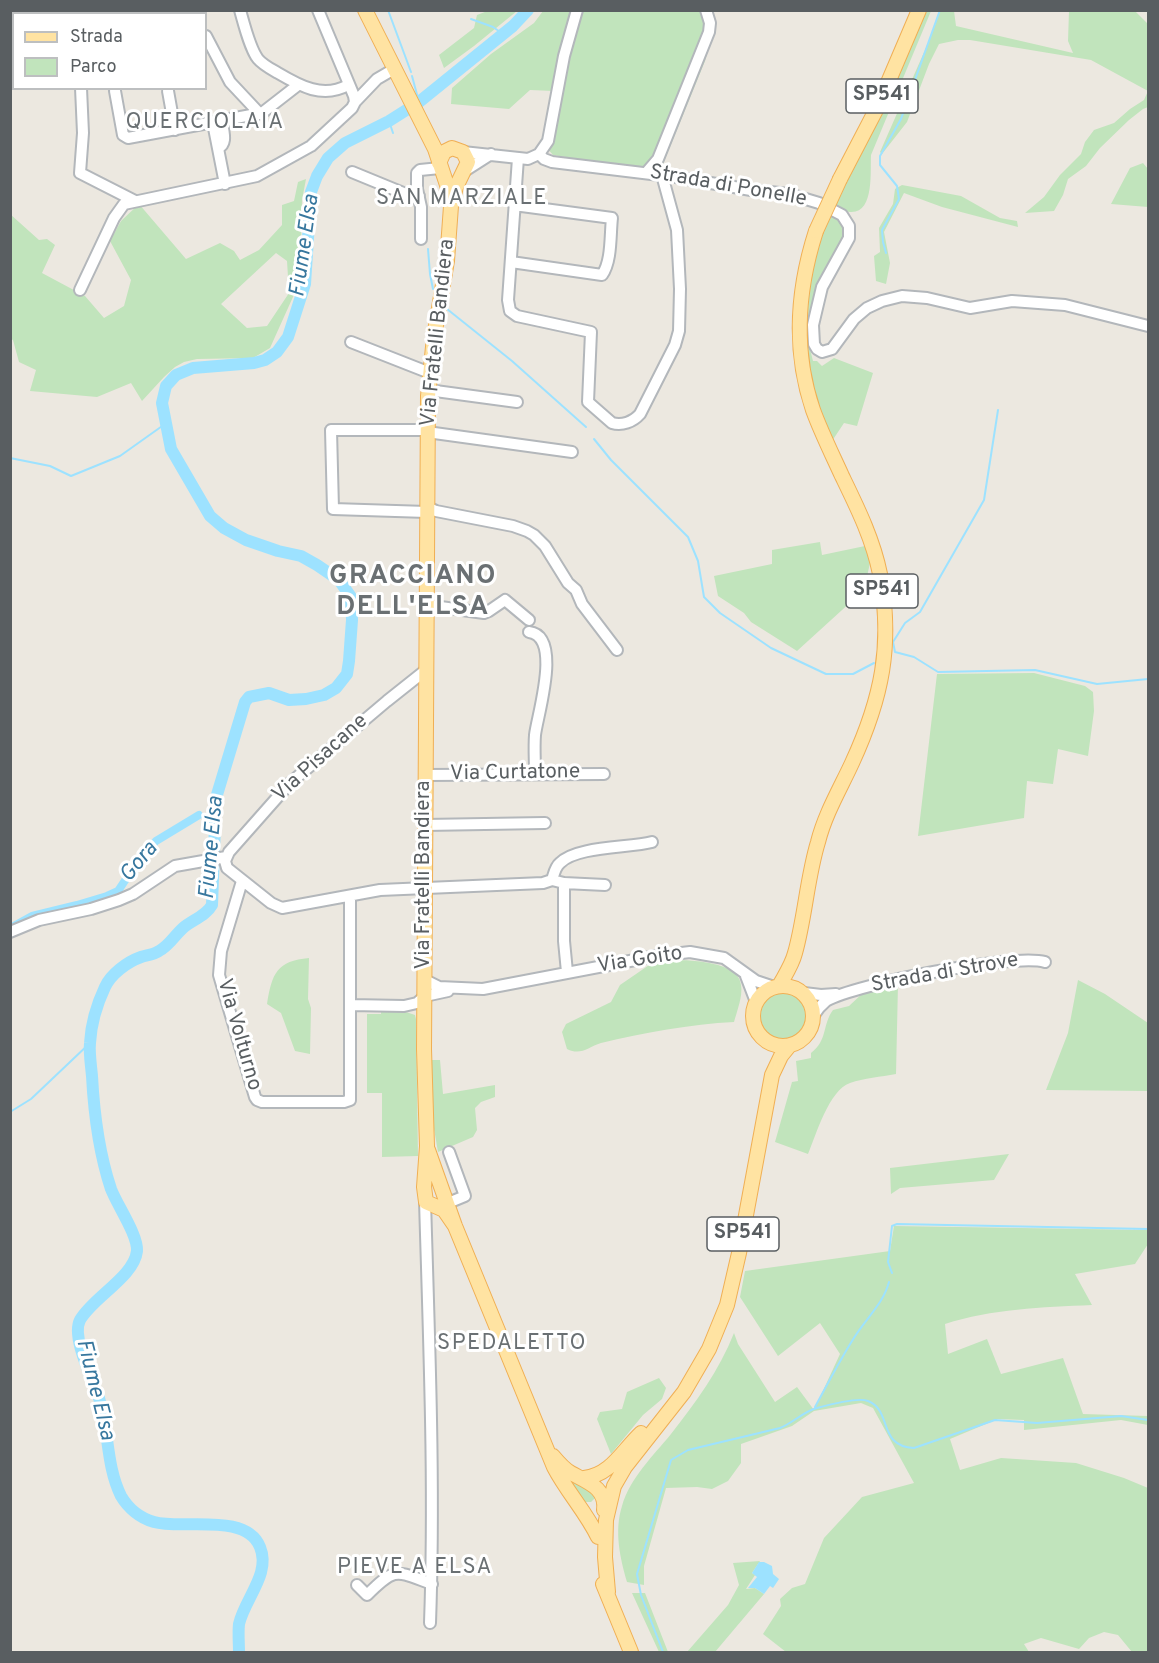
<!DOCTYPE html>
<style>
body{margin:0}
#map{position:relative;width:1159px;height:1663px;overflow:hidden;background:#ece8e0;font-family:Overpass,sans-serif}
canvas{display:block}
.frame{position:absolute;inset:0;border:12px solid #595e61;pointer-events:none}
.legend{position:absolute;left:12px;top:12px;width:195px;height:78px;box-sizing:border-box;background:#fff;border:2px solid #bdbfc0;margin:0;padding:8px 10px;list-style:none;font-size:18px;color:#595e61}
.legend li{display:flex;align-items:center;gap:12px;height:30px}
.legend b{width:30px;border:2px solid #bdbfc0}
</style>
<div id="map">
<canvas width="1159" height="1663"></canvas>
<div class="frame"></div>
<ul class="legend">
<li><b style="height:8px;background:#ffe3a2"></b>Strada</li>
<li><b style="height:16px;background:#c1e4bc"></b>Parco</li>
</ul>
</div>
<script>
const context = document.querySelector('canvas').getContext('2d');
context.lineJoin = 'round';
function fill(path, color) {
  context.fillStyle = color;
  context.fill(path, 'evenodd');
}
function trace(path, color, width, dash) {
  context.strokeStyle = color;
  context.lineWidth = width;
  context.lineCap = dash ? 'butt' : 'round';
  context.setLineDash(dash || []);
  context.stroke(path);
}
function label(font, color, halo, rows, align = 'center') {
  context.font = font + ' Overpass,sans-serif';
  context.lineWidth = 6;
  context.setLineDash([]);
  context.textBaseline = 'middle';
  context.strokeStyle = halo;
  context.fillStyle = color;
  for (const [text, x, y, turn = 0] of rows) {
    context.save();
    context.translate(x, y);
    context.rotate((+turn || 0) * Math.PI / 180);
    context.textAlign = isNaN(turn) ? turn : align;
    if (halo) context.strokeText(text, 0, 0);
    context.fillText(text, 0, 0);
    context.restore();
  }
}
fill(new Path2D(`
 M56,10H203L204,13H55Z
 M490,10L517,11L474,46L444,68L439,55L474,28L477,15Z
 M543,11H700L713,34L705,61L661,169L635,168L553,155L547,148L554,91L530,90L509,109L451,104L452,88L491,54L534,23Z
 M925,11H931L871,155C870,170 875,214 850,212C845,212 838,206 834,204Z
 M940,11H954L956,26L1073,53L1068,41L1069,11H1135L1148,24V107L1143,109L1129,120L1100,148L1086,166L1068,179L1063,195L1054,211L1025,213L1044,197L1060,175L1081,154L1085,142L1094,130L1114,123L1130,109L1144,100L1148,91L1091,60L970,40H958L939,44L929,64L907,122L882,154L880,152L929,41Z
 M1143,163L1148,169V207L1111,204L1130,168Z
 M306,179L302,200L301,245L297,288L270,348L253,358L197,359L184,362L175,367L164,377L142,401L131,383L97,397L30,391L36,370L19,362L13,340L11,339L10,214L39,240L47,239L55,245L42,273L85,296L104,318L124,306L131,280L110,241L121,221L139,204L186,259L220,243L234,251L240,260L259,250L282,225V205L294,201L298,182ZM276,253L287,261L289,293L267,326L247,328L221,304Z
 M902,185L961,196L1000,218L1017,221L1018,227L942,207L904,193L884,232L890,263L886,284L876,281L874,256L880,252L879,228L893,204L895,189Z
 M829,213L842,221L846,233L837,253L819,281L812,302L807,337L813,361H817L822,366L834,358L873,373L857,426L844,423L832,441L816,400L810,376L804,326L811,266Z
 M820,542L822,555L865,546L870,563L864,590L797,651L751,622L744,613L718,596L714,576L772,564V550Z
 M1034,673L1085,686L1093,692L1094,711L1088,756L1058,749L1053,784L1027,781L1024,818L918,836L937,674Z
 M309,958L308,999L311,1008L310,1054L295,1051L281,1013L267,1004C272,973 277,961 309,958Z
 M671,960C689,960 739,961 741,985C743,996 737,1011 734,1022C691,1024 643,1033 601,1043C588,1047 581,1056 567,1049L562,1032L566,1024L611,1002L620,985L655,961Z
 M1078,980L1105,994L1148,1023V1091L1046,1090L1068,1033Z
 M898,984L896,1074C881,1077 864,1078 850,1083C829,1090 816,1135 808,1154L775,1142L792,1082L798,1081L796,1061L811,1058V1053C828,1040 822,1025 833,1010L849,1006L864,992Z
 M759 1016a25 25 0 1 1 50 0a25 25 0 1 1-50 0Z
 M381,1012H406L415,1015L416,1019L418,1156L382,1157V1093H367V1014H381Z
 M431,1060H440L443,1094L495,1085V1097L481,1102L475,1108L477,1130L473,1137L438,1152L432,1117Z
 M1009,1154L994,1180L900,1188L891,1194L890,1168Z
 M894,1226L1148,1230V1244L1135,1264L1075,1274L1092,1305C1042,1307 992,1309 945,1324L948,1354L987,1339L1001,1374L1063,1358L1083,1414L1148,1416V1425L1121,1420L1024,1430V1420L998,1419L950,1439L960,1470L1001,1458L1076,1463L1124,1478L1148,1488V1652H1132L1118,1635L1104,1632L1089,1638L1079,1649L1041,1638L1024,1644L1029,1652H786L763,1634L781,1606L780,1599L792,1588L805,1584L824,1538L862,1497L914,1483L873,1408L861,1403L814,1411L792,1426L741,1444V1463L728,1481L712,1489L697,1487L666,1488L644,1566V1585L627,1582C620,1558 614,1531 622,1506C630,1478 653,1456 671,1434C696,1402 719,1371 734,1333L738,1344L775,1402L797,1387L814,1410L840,1354L820,1323L778,1356L740,1297L745,1271L890,1251Z
 M659,1378L666,1388L662,1399L643,1415L611,1454L597,1419L600,1412L622,1409L627,1392Z
 M563,1472L582,1481L596,1497L591,1502H585Z
 M760,1561L752,1573L755,1575L746,1589L755,1588L764,1594L715,1652H687L728,1605L739,1585L733,1563Z
 M632,1593H645L668,1652H659Z`), '#c1e4bc');
fill(new Path2D(`
 M759,1562H764L772,1566L773,1574L779,1579L773,1588L770,1586L764,1594L755,1588H748L757,1577L752,1573Z`), '#9de2ff');
trace(new Path2D(`
 M388,10L411,72
 M471,19L493,27L503,34
 M412,76L419,102
 M389,121L393,133
 M428,249L430,274L433,289
 M886,253L883,242L882,230L899,199L897,186L880,165V156L901,119L940,10
 M447,309L512,361L586,427
 M998,410L984,500L920,612L905,623L893,642L895,652L914,657L938,672L1035,670L1097,684L1148,679
 M594,439L611,460L688,537L698,561L704,597L720,613L771,648L826,674H853L874,663
 M10,458L50,466L71,476L120,456L165,424
 M10,1112L31,1099L90,1043
 M892,1273L888,1262L892,1226L897,1224L1148,1229
 M815,1407C827,1385 839,1362 852,1341C864,1320 883,1305 889,1282
 M663,1652L641,1595L637,1574L671,1460L688,1450L780,1428C793,1423 804,1411 817,1408C828,1405 858,1397 868,1401C893,1411 877,1446 914,1448L995,1420L1037,1423L1121,1416L1148,1420`), '#9de2ff', 2);
trace(new Path2D(`
 M14,926L32,916L77,905L107,896L118,891L140,858L156,841L199,815`), '#9de2ff', 8);
trace(new Path2D(`
 M239,1652C239,1643 238,1633 239,1624C245,1598 271,1574 260,1547C246,1512 182,1530 154,1522C140,1518 128,1508 121,1496C106,1466 109,1430 99,1398C93,1380 71,1337 80,1320C93,1297 134,1277 137,1251C138,1235 117,1205 111,1189C99,1153 94,1114 92,1076C91,1065 89,1053 90,1043C91,1025 97,1004 105,987C111,974 127,962 141,957C147,955 153,955 159,951C169,946 175,935 183,928C192,920 206,916 212,905L216,798L245,702L249,697L269,693L289,700L306,699L324,695L336,688L347,674L349,661L352,620L351,597L339,580L317,565L301,556L278,551L246,540L224,528L210,516L171,449L162,403L166,386L176,375L193,368L254,363L265,360L277,352L288,337L305,284L311,192L317,176L328,158L345,143L389,121L419,102L513,26L528,10`), '#9de2ff', 12);
const minor = new Path2D(`
 M240,10C244,24 250,49 258,59C263,65 271,69 278,73C300,86 323,99 348,85
 M206,36L230,82L260,114
 M81,88L83,133L80,173L135,201
 M115,91L123,135L128,138L262,113L298,85
 M168,91L175,130
 M355,102L377,79L389,72
 M213,123L225,184
 M218,148C228,144 223,131 222,122
 M463,152L528,159L539,154L548,141L564,56L577,10
 M539,154L544,159L552,162L676,177L751,190L789,194L819,203L842,215L849,226V238L822,287L813,325L814,344L817,349L822,352L832,349L854,319L867,308L882,301L902,296L927,298L970,308L1012,301L1065,305L1148,326
 M518,158L508,300L510,311L517,316L591,332L588,402L612,423C622,426 633,422 640,414L675,345L679,331L680,289L677,230L662,175
 M466,170L491,154
 M352,172L408,195L419,196
 M646,173L658,159L709,32L710,23L706,10
 M421,239V207L417,189V173L420,170L440,168
 M511,262L602,275C612,261 610,235 612,218L514,205
 M80,290L114,218L124,204L257,176L311,146L352,108L355,102L354,96L318,10
 M351,342L430,373
 M428,390L517,402
 M427,432L572,452
 M427,507L436,511L513,526L527,531L534,535L545,546L568,583L576,590L582,604L617,650
 M427,512L333,509L331,430H427
 M426,605L484,613L489,611L505,600L529,620
 M529,632C563,636 537,716 535,735C534,748 535,760 535,773
 M426,670L387,701L290,783L229,852L225,861L227,868L271,903L282,908L380,890L543,883L552,880L564,883L605,885
 M425,775L604,774
 M425,825L545,823
 M552,880C554,874 555,867 560,863C576,846 629,848 652,842
 M242,881L221,951L219,975L255,1097L257,1100L262,1102H344L350,1100V896
 M564,883V941L567,972
 M10,932L39,920L91,909L119,900L133,894L175,866L226,857
 M746,976L756,1002
 M425,980L439,987L483,989L656,956L690,952L724,958L756,981L774,987
 M804,993L821,995L836,994
 M351,1005L404,1006L417,1003L425,996L448,991
 M814,1015C817,1010 821,1005 826,1001C855,984 1014,953 1045,962
 M425,1200C429,1341 435,1482 430,1623
 M448,1203L465,1196L449,1152
 M357,1585L367,1595C396,1566 396,1571 432,1584`);
const major = new Path2D(`
 M365,10L435,149L447,185L451,201
 M439,163L444,152L452,148L463,152L468,162L456,187L451,206L447,261L434,337L428,396L424,1049L427,1146L424,1187L426,1202L444,1210L455,1226
 M840,179L878,106L919,10
 M753 1016a30 30 0 1 1 60 0a30 30 0 1 1-60 0Z
 M779,986C785,975 792,965 795,953C805,918 807,878 818,842C825,814 840,789 852,763C882,698 893,645 880,574C873,539 857,507 842,476C832,454 821,432 813,410C793,351 797,290 816,231
 M428,1150L455,1226L554,1467C567,1492 586,1512 598,1537
 M553,1456C558,1462 564,1469 571,1473C587,1482 607,1488 604,1510
 M584,1478C611,1475 622,1451 641,1433
 M603,1584L631,1652
 M608,1592L605,1557L606,1520L614,1486L625,1467L684,1392L709,1349L727,1305L739,1253L772,1075L781,1056L790,1045`);
trace(minor, '#b3b7bb', 14);
trace(major, '#f0af54', 16);
trace(minor, '#fff', 10);
trace(major, '#ffe3a2', 14);
const majorBridge = new Path2D(`
 M816,231L840,179`);
trace(majorBridge, '#f0af54', 16, []);
trace(majorBridge, '#ffe3a2', 14);
for (const [x, y, w] of [
 [882,96,72],
 [882,591,72],
 [743,1234,72]
]) {
  const box = new Path2D();
  box.roundRect(x - w / 2, y - 17, w, 34, 4.5);
  context.fillStyle = '#fff';
  context.fill(box);
  trace(box, '#595e61', 1.5);
}
label('bold 20px', '#595e61', null, [
 ["SP541",882,96],
 ["SP541",882,591],
 ["SP541",743,1234]
]);
label('21px', '#595e61', '#fff', [
 ["Strada di Ponelle",728,187,10],
 ["Via Fratelli Bandiera",439,333,-84],
 ["Via Pisacane",321,759,-42],
 ["Via Curtatone",515,774,-1],
 ["Via Fratelli Bandiera",425,875,-90],
 ["Via Goito",640,961,-9],
 ["Strada di Strove",945,974,-10],
 ["Via Volturno",238,1035,74]
]);
context.letterSpacing = '1.5px';
label('22px', '#6a7073', '#fff', [
 ["QUERCIOLAIA",205,124],
 ["SAN MARZIALE",462,200],
 ["SPEDALETTO",512,1345],
 ["PIEVE A ELSA",415,1569]
]);
context.letterSpacing = '0px';
label('italic 22px', '#37779e', '#fff', [
 ["Fiume Elsa",306,246,-82],
 ["Fiume Elsa",213,848,-85],
 ["Gora",140,863,-50],
 ["Fiume Elsa",94,1390,76]
]);
context.letterSpacing = '1.5px';
label('bold 27px', '#6a7073', '#fff', [
 ["GRACCIANO",413,578],
 ["DELL'ELSA",413,609]
]);
context.letterSpacing = '0px';
</script>
